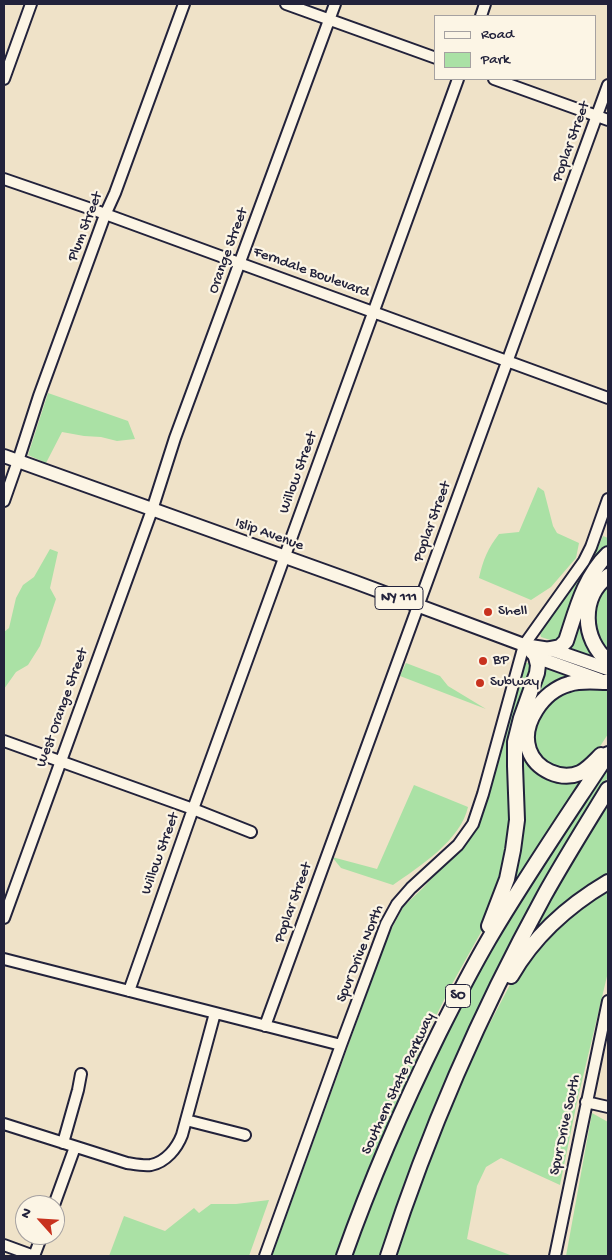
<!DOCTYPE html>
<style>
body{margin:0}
#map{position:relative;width:612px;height:1260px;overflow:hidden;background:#efe2c8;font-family:"Gochi Hand",sans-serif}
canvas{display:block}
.frame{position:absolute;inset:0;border:5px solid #22223b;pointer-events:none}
.legend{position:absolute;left:434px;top:15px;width:162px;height:65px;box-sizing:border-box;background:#fcf5e5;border:1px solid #a5a1a1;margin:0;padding:6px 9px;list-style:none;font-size:15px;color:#22223b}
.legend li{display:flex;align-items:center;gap:10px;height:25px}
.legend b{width:25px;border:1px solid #a5a1a1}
.north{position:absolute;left:15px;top:1195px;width:50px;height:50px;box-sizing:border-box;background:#fcf5e5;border:1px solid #a5a1a1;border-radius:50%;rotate:296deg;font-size:14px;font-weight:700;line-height:20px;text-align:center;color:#22223b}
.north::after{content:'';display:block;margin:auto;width:18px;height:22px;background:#c8321e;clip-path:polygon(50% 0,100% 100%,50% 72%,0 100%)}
</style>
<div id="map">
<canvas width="612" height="1260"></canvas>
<div class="frame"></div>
<ul class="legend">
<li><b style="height:6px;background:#fcf5e5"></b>Road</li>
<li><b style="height:14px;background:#aae1a5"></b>Park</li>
</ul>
<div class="north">N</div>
</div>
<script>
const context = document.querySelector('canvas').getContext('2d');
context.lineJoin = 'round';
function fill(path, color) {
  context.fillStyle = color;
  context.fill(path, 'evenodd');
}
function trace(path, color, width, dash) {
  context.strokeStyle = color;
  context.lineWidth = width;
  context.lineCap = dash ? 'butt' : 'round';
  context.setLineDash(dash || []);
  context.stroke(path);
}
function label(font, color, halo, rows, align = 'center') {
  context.font = font + ' "Gochi Hand",sans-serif';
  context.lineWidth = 4.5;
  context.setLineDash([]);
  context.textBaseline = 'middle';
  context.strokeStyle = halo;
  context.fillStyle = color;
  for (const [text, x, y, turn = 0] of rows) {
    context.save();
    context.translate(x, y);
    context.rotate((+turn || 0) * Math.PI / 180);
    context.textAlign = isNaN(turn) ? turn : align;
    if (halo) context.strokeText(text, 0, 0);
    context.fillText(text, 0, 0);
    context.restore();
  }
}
fill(new Path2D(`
 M48,393L128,421L135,439L117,441L101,437L84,436L62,432L46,463L28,455Z
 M538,487L544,491L553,526L557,533L579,543L576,558L551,587L531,600L479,578C483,560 488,548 499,534L519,532Z
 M603,536L608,538V550L559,643L541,637L540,633L543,629L589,565Z
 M50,549L58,552L50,588L56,599L40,646L28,665L16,672L4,689V632L9,628L16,598L23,585L34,577Z
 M608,560V573L587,596L597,655L593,658L565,651L585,595Z
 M608,582V654L598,644L592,605Z
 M406,663L440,676L448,686L486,709L400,676Z
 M524,663H528L535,666L524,695L510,848L485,925L452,984L428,1032L387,1127L343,1236L336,1256H272L388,936L403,907L423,888L477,829L483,815L499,760Z
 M546,666L595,680L544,694L525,754L578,778L581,780L575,791L510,892L506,889L517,753L542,667Z
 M593,687L608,691V734L592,759L579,770L552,772L531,750L537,711L566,688Z
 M608,762V777L559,856L508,948L465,1039L427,1131L382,1256H349L403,1123L445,1032L495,943L549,852Z
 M414,785L468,807C461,840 419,867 393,885L341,868L332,857L377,869Z
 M608,799V878L535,936L531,934L538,918Z
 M608,886V972L577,1102L560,1185L501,1158L486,1167L477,1186L467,1239L513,1256H395L437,1137L474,1050L490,1023L514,977L563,918Z
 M592,1113L608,1122V1256H566Z
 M269,1200L249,1256H109L124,1216L165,1231L194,1208L199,1213L211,1204H236Z`), '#aae1a5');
const minor = new Path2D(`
 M286,4L436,58
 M481,16L485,4
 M4,79L31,4
 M494,79L608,120
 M4,179L97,211L608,398
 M4,501L18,461L39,396L105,215L115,193L184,4
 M4,741L193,809L251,832
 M4,918L152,510L175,438L335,4
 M4,959L341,1045
 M129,991L193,809L458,79
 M265,1026L608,85
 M586,1102L608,1107
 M186,1120L245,1135
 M4,1124L127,1163C134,1164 143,1166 151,1165C166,1162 177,1148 182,1135L215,1013
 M63,1143L78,1090L81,1074
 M54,1205L75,1147
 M4,1245L34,1256
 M34,1256L42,1235
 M265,1256L341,1045L386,924L397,904L411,888L458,845L473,824L483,794L524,645L584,561L591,547L608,499
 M555,1256L608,1001`);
const major = new Path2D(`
 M4,456L355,582L524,645L550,649L608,669
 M531,652L536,657L600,680`);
const highway = new Path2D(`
 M608,576C580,597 582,640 608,661
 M550,649L560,647L566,641C576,611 584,577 608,554
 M601,755C594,762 588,769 580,773C561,781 536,770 529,750C520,724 543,691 569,684C581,680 595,682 607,682
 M489,926L507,879L513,850L517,820L515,766V742L521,718L537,673L538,665L536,657
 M511,976C534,936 569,905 608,882
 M344,1256C371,1180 403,1106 439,1033C455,1001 471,970 489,939C526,876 568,815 608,754
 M388,1256C428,1132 481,1011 544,896C564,860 586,825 608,789`);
trace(minor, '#22223b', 14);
trace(major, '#22223b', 16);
trace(highway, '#22223b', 18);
trace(minor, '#fcf5e5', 10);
trace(major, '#fcf5e5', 12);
trace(highway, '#fcf5e5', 14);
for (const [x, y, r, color] of [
 [488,612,5,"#c8321e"],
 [483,661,5,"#c8321e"],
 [480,683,5,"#c8321e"]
]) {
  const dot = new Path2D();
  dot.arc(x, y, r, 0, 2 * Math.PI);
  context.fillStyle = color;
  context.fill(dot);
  trace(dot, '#fcf5e5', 2);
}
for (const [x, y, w] of [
 [399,598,48],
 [458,996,25]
]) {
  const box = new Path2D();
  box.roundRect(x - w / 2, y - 11.5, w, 23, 4);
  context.fillStyle = '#fcf5e5';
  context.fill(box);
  trace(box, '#22223b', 1);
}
label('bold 14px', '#22223b', null, [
 ["NY 111",399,598],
 ["SO",458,996]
]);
label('15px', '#22223b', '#fcf5e5', [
 ["Poplar Street",572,142,-70],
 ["Plum Street",86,227,-69],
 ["Orange Street",229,251,-70],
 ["Ferndale Boulevard",311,273,20],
 ["Willow Street",299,473,-70],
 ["Poplar Street",433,522,-70],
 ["Islip Avenue",269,535,20],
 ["West Orange Street",63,708,-70],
 ["Willow Street",161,854,-70],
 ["Poplar Street",294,903,-70],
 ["Spur Drive North",361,954,-68],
 ["Southern State Parkway",399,1084,-65],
 ["Spur Drive South",566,1125,-78]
]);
label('15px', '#22223b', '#fcf5e5', [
 ["Shell",498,612],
 ["BP",493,661],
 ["Subway",490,683]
], 'left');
</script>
